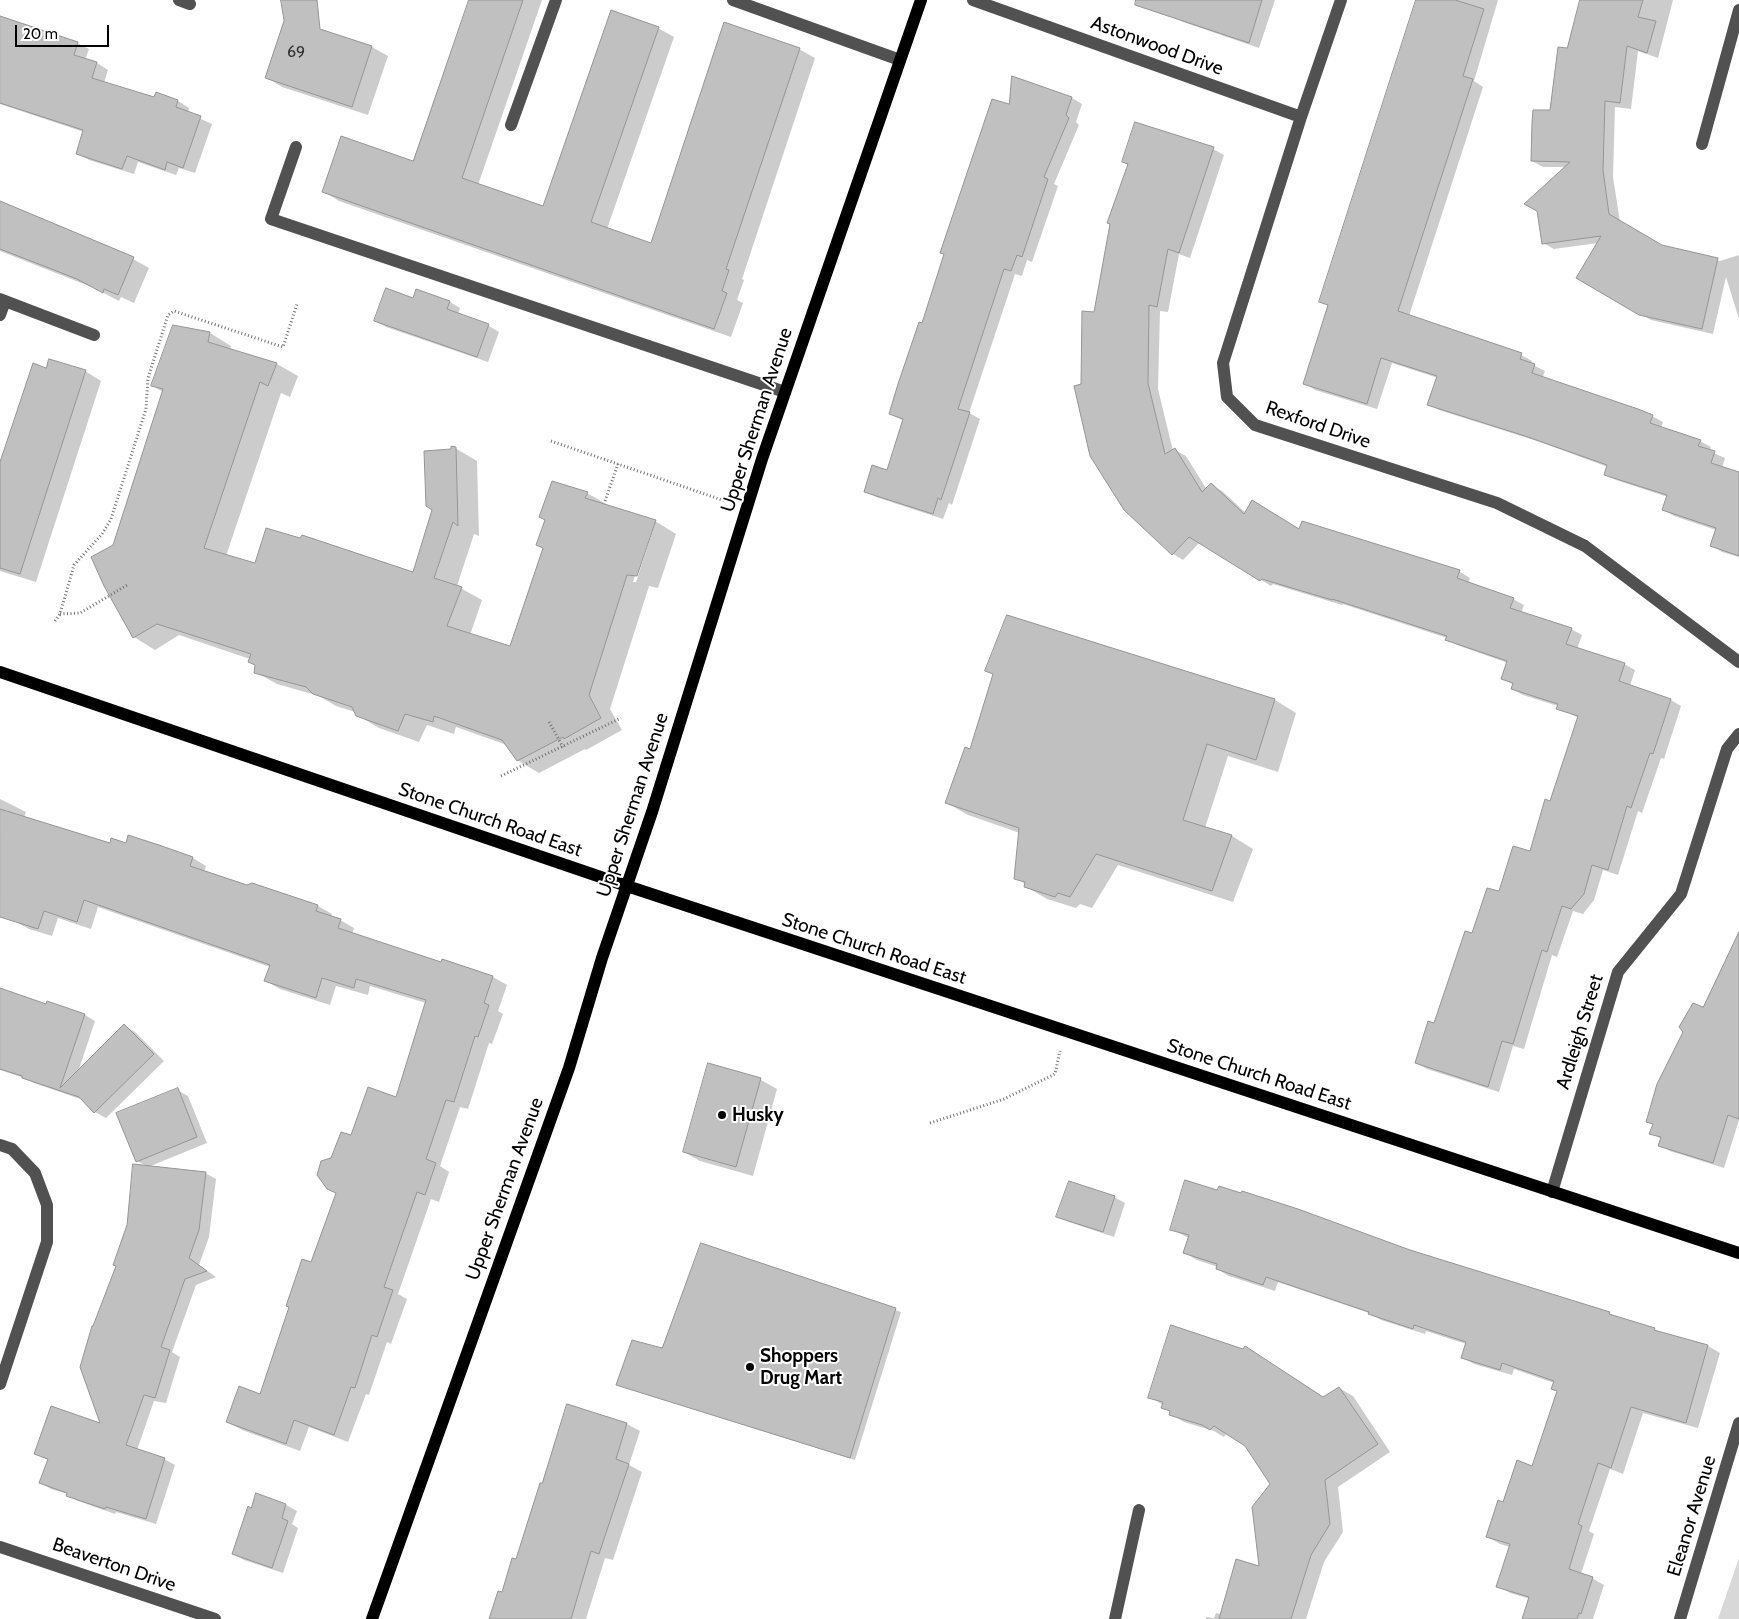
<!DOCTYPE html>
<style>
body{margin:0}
#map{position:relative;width:1739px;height:1619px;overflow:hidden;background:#fff;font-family:Cabin,sans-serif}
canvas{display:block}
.scale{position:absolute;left:15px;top:25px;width:94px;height:22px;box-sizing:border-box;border:2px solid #000;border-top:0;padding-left:6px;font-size:15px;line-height:18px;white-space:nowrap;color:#000;-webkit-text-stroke:4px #fff;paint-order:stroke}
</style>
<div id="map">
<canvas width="1739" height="1619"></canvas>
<div class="scale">20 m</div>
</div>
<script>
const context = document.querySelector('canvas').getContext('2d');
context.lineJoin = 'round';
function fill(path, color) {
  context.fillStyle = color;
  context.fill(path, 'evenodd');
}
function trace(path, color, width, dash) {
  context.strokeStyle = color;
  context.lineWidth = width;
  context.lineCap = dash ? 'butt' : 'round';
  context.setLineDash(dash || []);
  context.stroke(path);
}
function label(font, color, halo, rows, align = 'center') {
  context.font = font + ' Cabin,sans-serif';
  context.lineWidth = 4;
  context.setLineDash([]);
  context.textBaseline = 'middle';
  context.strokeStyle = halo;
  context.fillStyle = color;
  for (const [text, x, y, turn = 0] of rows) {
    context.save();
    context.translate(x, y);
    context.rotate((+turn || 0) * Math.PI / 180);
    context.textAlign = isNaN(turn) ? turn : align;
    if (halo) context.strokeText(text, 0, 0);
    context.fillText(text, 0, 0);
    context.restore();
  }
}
fill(new Path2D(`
 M1739,1558V1619H1718Z`), '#d8d8d8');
fill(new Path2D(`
 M470,0H542L478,185L543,207L658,28L674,37L607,229L652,245L799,49L815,58L742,279L744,280L737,300L743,303L731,337L339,201L323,191L414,162Z
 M1177,0H1275L1259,48L1183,22L1172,16Z
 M1417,0H1498L1474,81L1483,87L1409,316L1521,355L1532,361L1531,364L1545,371L1542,379L1652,416L1663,422L1661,428L1700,441L1711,447L1709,451L1725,458L1722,468L1739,473V557L1722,552L1711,545L1716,530L1674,516L1664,510L1668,497L1616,480L1605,474L1608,467L1537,441L1439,410L1429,404L1438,378L1392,363L1377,409L1315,390L1305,383L1329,306L1320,301Z
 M1581,0H1673L1658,58L1638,51L1631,109L1615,107L1613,177L1620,222L1662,247L1720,261L1739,255V319L1726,277L1713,334L1651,320L1578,278L1598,243L1554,249L1543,243L1566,167H1543L1532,161L1551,112Z
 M0,17L77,43L89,49L85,60L97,63L108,70L104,83L155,99L157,94L178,101L189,108L188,113L212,124L195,173L179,168L176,175L138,162L134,174L89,160L77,153L84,132L0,104Z
 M286,19L372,47L388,56L368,115L282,87L266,77Z
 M1013,78L1072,98L1082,104L1076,122L1079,125L1054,184L1058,186L1032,262L1027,260L1022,276L1015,274L969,413L980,419L952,505L949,503L943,519L876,497L865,491L888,471L904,421L890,414L923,324L1010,106Z
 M1136,124L1213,149L1224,155L1190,258L1179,254L1168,312L1160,311L1158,389L1173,451L1175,450L1186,456L1207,490L1211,485L1222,491L1246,513L1300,531L1303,523L1460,572L1470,578L1468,583L1513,599L1524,605L1521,613L1571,629L1582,635L1577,649L1624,664L1635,670L1630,686L1671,700L1681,706L1664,759L1661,758L1642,813L1638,811L1618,875L1603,870L1594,900L1583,914L1573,911L1557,957L1552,955L1524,1049L1513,1046L1499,1092L1427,1069L1416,1063L1435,1025L1473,934L1499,893L1530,852L1550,802L1579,718L1558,708V706L1523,695L1512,689L1514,685L1503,679L1508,663L1457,645L1447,639V638L1343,604L1342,605L1273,584L1271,586L1200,542L1183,560L1173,554L1082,385L1095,313L1129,165L1124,162Z
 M0,202L133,259L149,268L134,303L121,297L119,301L94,288L0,251Z
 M417,291L450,302L460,308L458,315L489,326L499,332L488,362L386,327L375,321L414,300Z
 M173,327L210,333L231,346L230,350L277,364L298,376L290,397L281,393L226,556L256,564L414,574L452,450L455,448L477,461L479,536L474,534L457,586L482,600L470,635L511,648L587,493L608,505V507L655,521L676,534L658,588L649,586L610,709L622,730L586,750L585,749L539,773L517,760L507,745L456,727L454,734L427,725L419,742L379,728L357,715L355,712L336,706L319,696L277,684L255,672L256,666L250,659L179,635L155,650L134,637L114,546L163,392L153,386ZM653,524H655L636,582H633Z
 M47,370L85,371L101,381L36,582L0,571V467Z
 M1007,617L1275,700L1296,713L1278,772L1228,756L1205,828L1232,836L1253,849L1233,902L1118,865L1092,908L1080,904L1076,908L1047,899L1025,886L1026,884L1016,879L1020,833L968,815L947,803L971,750L994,675L987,671Z
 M0,799L26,812L24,818L110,845L126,844L193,858L206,866L204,872L248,887L252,884L318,906L332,914L331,917L340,920L354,928L352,934L442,963L443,961L493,977L507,985L498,1011L503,1014L492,1044L489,1043L468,1109L460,1107L440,1166L449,1172L439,1202L431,1199L398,1294L407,1299L391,1344L387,1342L369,1395L366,1394L348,1442L309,1427L300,1451L242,1430L228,1422L261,1396L337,1194L328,1188L332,1159L352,1137L397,1099L426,1003L370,986L368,995L336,986L330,1005L280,989L266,981L270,967L98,907L91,929L58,918L52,936L29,929L15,921L0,891Z
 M1739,935V1120L1724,1168L1670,1151L1660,1145L1661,1139L1651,1133L1654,1125L1647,1121Z
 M0,991L47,1005L48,1003L85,1015L95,1021L78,1072L125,1026L135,1032L164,1061L106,1118L95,1112L83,1100L34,1083L24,1078L0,1070Z
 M709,1065L761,1080L777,1089L753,1176L700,1161L684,1152Z
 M177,1090L188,1096L207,1143L148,1167L137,1161Z
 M205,1173L216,1179L209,1237L199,1265L216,1277L196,1285L172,1352L180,1357L166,1403L154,1401L137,1450L164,1459L175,1465L156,1524L116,1512L115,1514L78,1501L68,1494L51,1489L41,1483L48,1460L36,1454L102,1425Z
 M1114,1197L1125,1203L1114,1237L1069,1222L1058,1216Z
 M1171,1229L1409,1251L1609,1313L1616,1317L1654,1329L1663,1334L1708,1346L1720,1353L1698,1428L1643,1413L1623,1474L1610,1469L1589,1531L1594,1534L1581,1574L1592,1578L1604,1585L1593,1619H1523L1530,1599L1510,1593L1498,1586L1510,1547L1500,1544L1488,1537L1504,1504L1533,1467L1558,1392L1554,1383L1514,1369L1512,1375L1474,1364L1462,1357L1466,1344L1426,1331L1425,1334L1381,1320L1369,1313L1278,1282L1275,1291L1229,1276L1217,1269L1218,1267L1197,1260L1185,1253L1189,1238Z
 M701,1245L901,1312L855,1460L618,1385L663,1350Z
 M1339,1388L1353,1396L1390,1452L1338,1487L1343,1532L1324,1562L1306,1619H1206V1617L1214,1618L1216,1613L1221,1614L1261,1568L1271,1484L1246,1445L1227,1433L1224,1437L1214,1431L1184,1422L1170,1414L1171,1412L1163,1407V1405L1150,1397L1324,1398Z
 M627,1424L640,1431L629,1465L642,1472L613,1560L605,1558L586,1619H490L517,1561Z
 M257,1495L286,1505L297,1511L292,1524L298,1528L283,1573L244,1560L233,1554Z`), '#0003');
const building = new Path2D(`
 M281,0H317L320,29L372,46L352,107L265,78L284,21Z
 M469,0H523L462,178L543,206L611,10L659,27L591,222L651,243L724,22L800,48L726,269L729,270L722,291L727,293L714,329L322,192L341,136L413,161Z
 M1136,0H1262L1249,43L1135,5Z
 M1416,0H1455L1484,9L1463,76L1473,79L1398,311L1522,353L1520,359L1535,364L1532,373L1638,409L1653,415L1650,423L1701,440L1698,446L1715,451L1711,463L1739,472V556L1710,546L1716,528L1662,510L1667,495L1604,475L1607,465L1525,436L1427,405L1437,376L1381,358L1367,404L1303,384L1328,305L1319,302Z
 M1580,0H1643L1638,17L1656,21L1647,53L1627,46L1620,103L1605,101L1603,170L1609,214L1662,245L1718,258L1702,329L1639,315L1576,278L1601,236L1542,244L1537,211L1524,204L1570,162L1531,161L1532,122L1533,110H1550L1558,47L1567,48Z
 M0,16L78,42L74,55L97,62L92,78L154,97L156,92L178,100L176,107L201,116L183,168L167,162L165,170L127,156L122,169L76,154L83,130L0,103Z
 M1012,76L1072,97L1066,115L1069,118L1044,177L1048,179L1022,257L1017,255L1011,271L1004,269L958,409L970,412L941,500L938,498L933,514L864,492L872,465L887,470L903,419L889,414L898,384L919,322L922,323L944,254L940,253L992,99L1009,104Z
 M1135,122L1214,147L1179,253L1168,249L1157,307L1149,305L1148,383L1165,454L1175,448L1202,492L1211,483L1244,514L1252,500L1299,529L1302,521L1460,570L1457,578L1514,598L1510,608L1572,628L1566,644L1625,663L1619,681L1671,699L1653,754L1650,753L1631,808L1627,806L1608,870L1592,865L1584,894L1571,909L1562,906L1547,952L1542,950L1513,1044L1502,1041L1488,1087L1415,1063L1428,1021L1434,1023L1465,931L1472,933L1487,888L1499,891L1513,846L1530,851L1545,799L1550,801L1578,716L1556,709L1558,704L1511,689L1513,683L1501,679L1507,661L1445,640L1447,636L1332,599V600L1262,579L1260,581L1189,537L1172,555L1124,510L1090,456L1074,386L1081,384L1082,311L1094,312L1110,224L1107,223L1128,164L1122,162Z
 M0,201L134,257L118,295L104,289L103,293L77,279L0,249Z
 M386,288L413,298L416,289L450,301L447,309L489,324L477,357L374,321Z
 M173,325L210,332L208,342L277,363L268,386L260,382L204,548L255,563L266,528L300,538L302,535L413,572L432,510L426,506L424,451L451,449V446L456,447L458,526L453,522L434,578L462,587L447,626L510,646L543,548L536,545L545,520L539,517L552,481L588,492L585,498L656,520L637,576L627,575L589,695L601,718L564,739L563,737L517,761L502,740L434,716L433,722L405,714L398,731L356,716L352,707L313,694L306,687L254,673L255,665L248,662L251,654L157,624L133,638L104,586L91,557L113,545L163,389L151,386Z
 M49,359L86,370L20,574L0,568V462L33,363L46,368Z
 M1007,615L1275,699L1256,760L1207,744L1183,820L1232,835L1212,891L1096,854L1070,897L1058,893L1055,897L1024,887L1025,882L1014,879L1019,828L945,803L965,747L970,749L993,674L985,671Z
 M0,809L110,843L111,838L126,843L128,835L159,845L193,857L190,866L247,885L252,883L318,905L316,911L341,919L338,928L441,962L442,959L493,976L484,1003L489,1005L478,1037L475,1036L454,1102L446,1100L426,1159L436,1163L425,1195L417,1192L384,1287L393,1290L377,1337L372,1335L355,1388L351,1387L334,1435L294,1420L286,1444L226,1422L239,1386L260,1394L289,1307L286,1306L302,1259L311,1262L336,1193L327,1189L317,1175L321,1161L331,1158L341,1132L351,1135L368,1087L396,1097L426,1000L356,979L354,988L322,978L316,998L264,981L270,965L84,900L77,922L44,911L38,929L0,917Z
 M1739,932V1119L1728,1115L1713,1163L1658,1146L1661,1137L1649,1134L1653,1124L1646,1122L1657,1084L1683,1032L1679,1027L1693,1003L1703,1007Z
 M0,988L46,1004L47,1001L85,1014L60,1088L124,1024L154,1054L94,1113L79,1097L22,1078V1076L0,1069Z
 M708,1063L761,1078L736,1167L683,1152Z
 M178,1088L197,1137L136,1162L116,1113Z
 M133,1164L206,1172L199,1230L189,1258L207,1271L185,1279L161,1347L170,1350L155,1398L144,1395L126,1445L165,1458L146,1519L106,1507L105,1509L66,1496L67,1493L39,1483L48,1459L34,1454L51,1406L100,1423L80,1367L92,1326H93L116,1266L113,1265L127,1225Z
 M1185,1180L1217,1190L1219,1186L1241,1193L1242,1191L1298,1209L1410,1250L1610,1312L1609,1314L1655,1328L1654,1330L1708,1345L1686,1423L1631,1407L1611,1468L1598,1463L1578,1524L1582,1526L1569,1569L1593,1577L1581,1614L1579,1613L1577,1619H1522L1529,1597L1496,1587L1510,1544L1486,1537L1498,1500L1503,1502L1517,1460L1532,1466L1557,1391L1551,1389L1554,1381L1502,1363L1500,1370L1461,1358L1466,1342L1414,1325L1413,1329L1368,1314L1369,1312L1266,1277L1263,1285L1216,1269L1217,1264L1183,1253L1189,1235L1170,1230Z
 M1069,1181L1115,1196L1103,1232L1056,1217Z
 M701,1243L896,1308L850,1458L616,1385L632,1340L662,1348Z
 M1171,1325L1243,1349L1245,1346L1323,1397L1339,1387L1378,1444L1325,1480L1330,1524L1311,1555L1291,1619H1219L1236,1559L1259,1566L1252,1507L1270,1484L1245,1446L1214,1426L1210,1430L1202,1425L1169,1415L1170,1411L1161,1408L1163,1402L1148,1398Z
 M567,1404L627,1423L616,1459L629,1464L599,1554L591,1551L571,1619H489L498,1591L502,1592L512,1558L516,1559L540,1483H542Z
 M256,1493L286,1504L282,1518L288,1521L272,1568L232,1554L248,1506L251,1508Z`);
fill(building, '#c0c0c0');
trace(building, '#959595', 1);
trace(new Path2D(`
 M551,441L725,501
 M605,501L618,464
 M60,614L80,613L129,584
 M55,621L60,614L74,565L102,534L111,519L146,409L148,378L168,315L174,311L283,347L297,304
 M549,722L563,747
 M501,776L621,718
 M930,1123L1004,1099L1055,1074L1060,1051`), '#737373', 3, [1, 2.5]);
trace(new Path2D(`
 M179,0L190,4
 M733,0L900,60
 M973,0L1301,117
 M1341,0L1301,117L1223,363L1227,397L1255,425L1497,503L1585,546L1739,662
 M511,125L556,0
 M1702,144L1739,10
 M296,147L271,219L785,392
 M0,299L94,335
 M0,315L5,301
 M0,1145L12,1149L35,1173L47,1205V1242L0,1384
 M1552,1192L1618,972L1681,894L1727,749L1739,734
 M0,1547L215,1619
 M1115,1619L1139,1510
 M1680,1619L1739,1423`), '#515151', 12);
trace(new Path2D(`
 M0,672L627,886L1739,1253
 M372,1619L569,1068L602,958L652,812L762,459L921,0`), '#000', 12);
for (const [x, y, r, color] of [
 [722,1115,5,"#000"],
 [750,1367,5,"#000"]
]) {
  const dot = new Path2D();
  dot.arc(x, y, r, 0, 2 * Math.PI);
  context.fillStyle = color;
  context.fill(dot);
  trace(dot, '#fff', 2);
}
label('16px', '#303030', null, [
 ["69",296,52]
]);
label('19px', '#000', '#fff', [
 ["Astonwood Drive",1157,46,20],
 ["Upper Sherman Avenue",757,420,-72],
 ["Rexford Drive",1318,425,19],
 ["Upper Sherman Avenue",633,805,-72],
 ["Stone Church Road East",490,820,19],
 ["Stone Church Road East",874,949,18],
 ["Ardleigh Street",1580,1032,-73],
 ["Stone Church Road East",1259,1075,18],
 ["Upper Sherman Avenue",505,1189,-70],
 ["Eleanor Avenue",1692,1516,-73],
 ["Beaverton Drive",114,1565,19]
]);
label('bold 19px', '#000', '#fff', [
 ["Husky",732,1115],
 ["Shoppers",760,1356],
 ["Drug Mart",760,1378]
], 'left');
</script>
